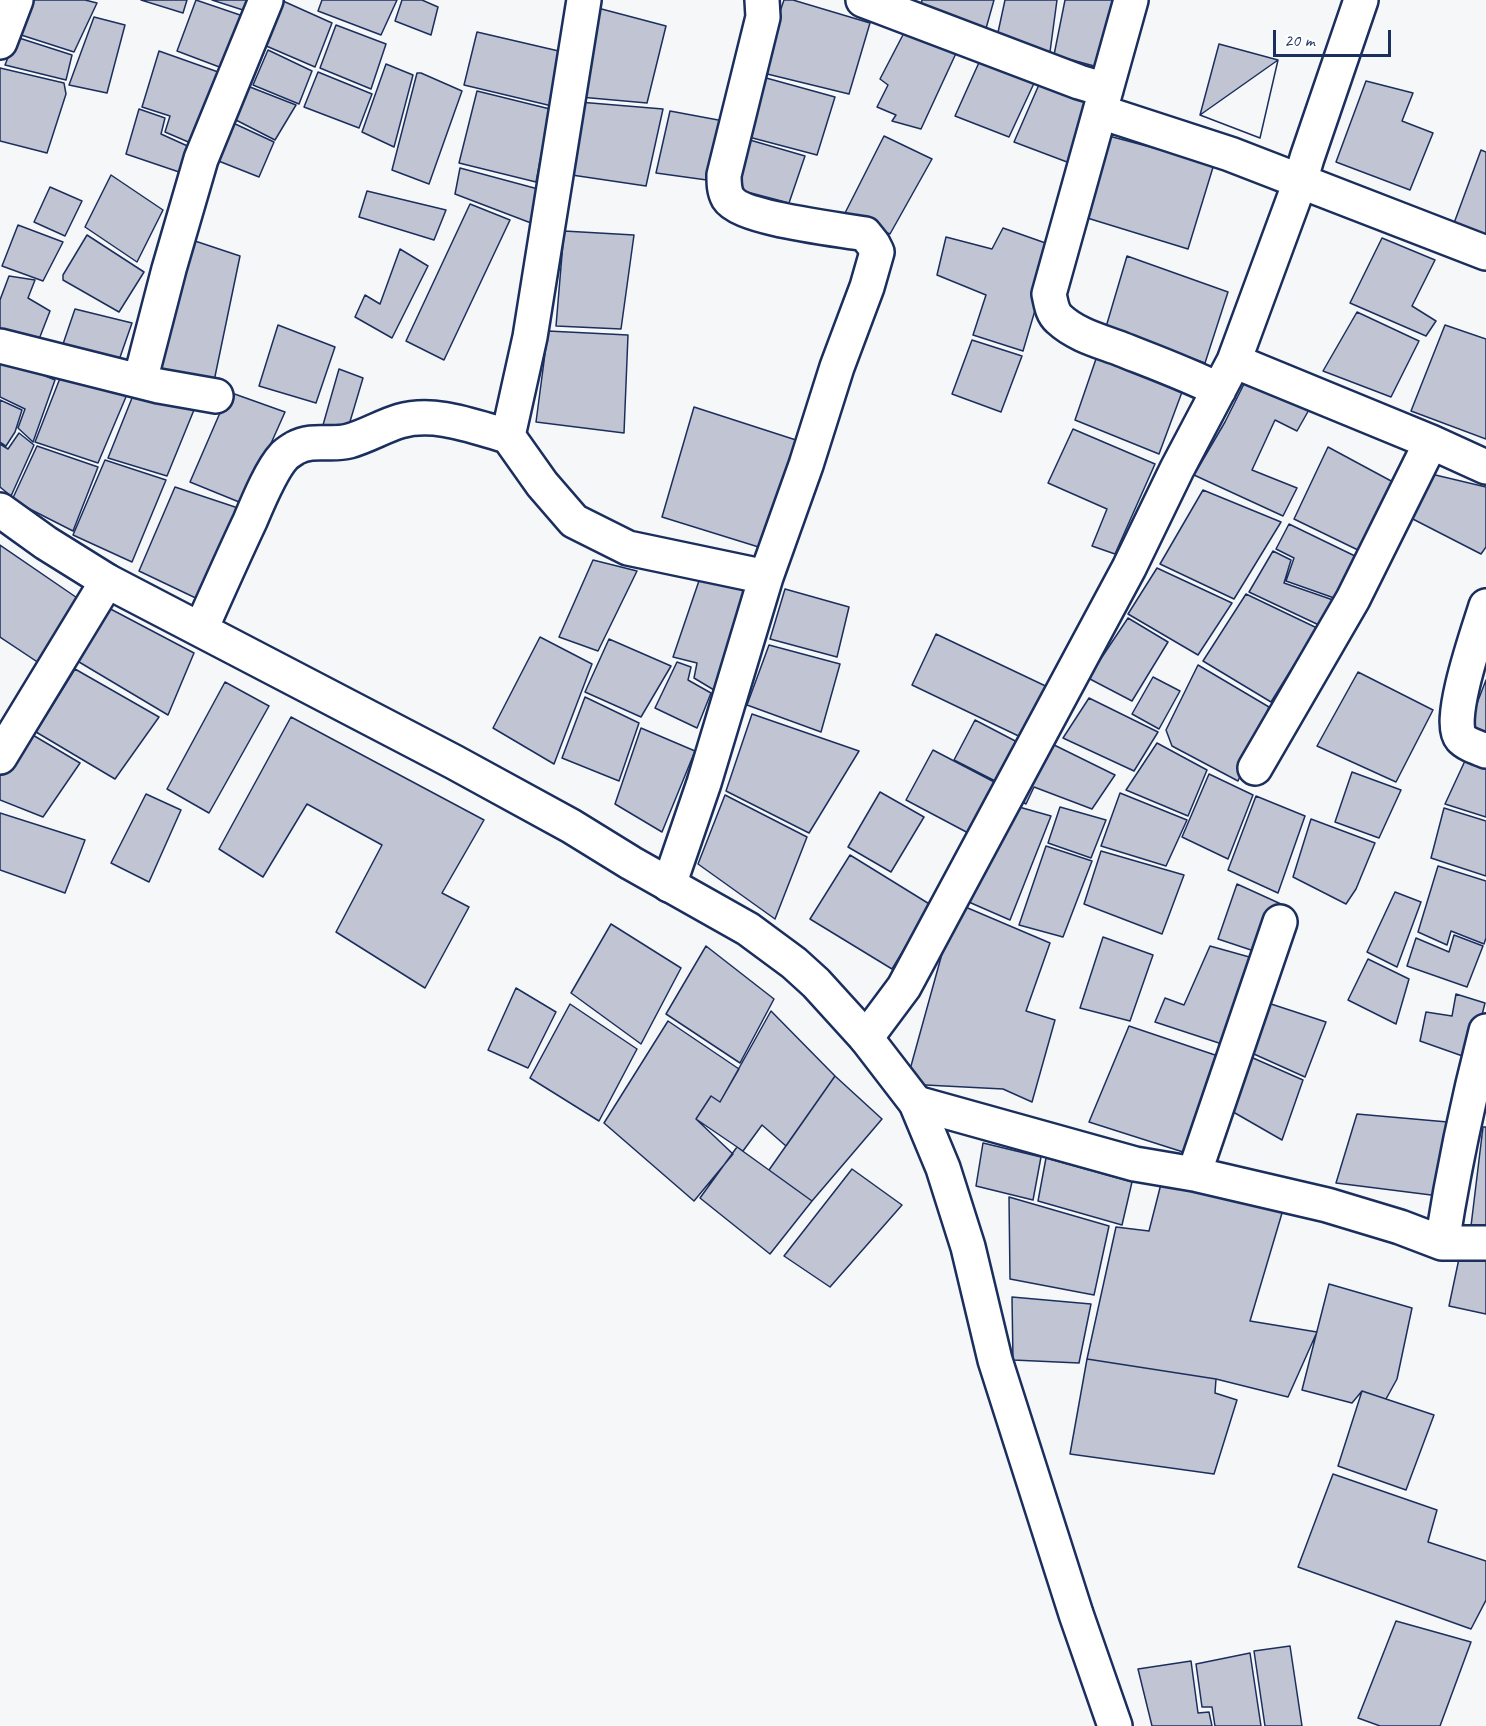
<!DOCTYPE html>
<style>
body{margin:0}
#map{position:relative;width:1486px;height:1726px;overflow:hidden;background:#f6f7f9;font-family:Caveat,sans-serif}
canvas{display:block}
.scale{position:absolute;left:1273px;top:30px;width:118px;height:27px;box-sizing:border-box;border:3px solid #1b2f5e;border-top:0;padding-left:8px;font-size:18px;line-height:21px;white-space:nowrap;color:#1b2f5e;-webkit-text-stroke:4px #fff;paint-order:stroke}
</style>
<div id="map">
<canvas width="1486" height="1726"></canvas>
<div class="scale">20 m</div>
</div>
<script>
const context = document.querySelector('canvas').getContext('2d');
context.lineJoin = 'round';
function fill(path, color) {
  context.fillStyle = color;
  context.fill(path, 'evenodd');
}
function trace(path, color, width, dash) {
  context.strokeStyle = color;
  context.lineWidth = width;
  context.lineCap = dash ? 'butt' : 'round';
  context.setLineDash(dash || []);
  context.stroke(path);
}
const building = new Path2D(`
 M29,0H85L97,3L74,52L18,34Z
 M141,0H187L183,13Z
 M196,0L243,16L222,68L177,51Z
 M212,0H248L243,10Z
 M322,0H397L381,35L318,11Z
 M402,0H422L438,7L431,35L395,21Z
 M784,0H793L870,23L849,94L759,72Z
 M922,0H994L985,32L919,12Z
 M1005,0H1057L1050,52L997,37Z
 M1065,0H1119L1105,69L1054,55Z
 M283,1L332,23L315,67L264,45Z
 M594,7L666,26L647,103L580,97Z
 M94,17L125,25L107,93L69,85Z
 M336,25L386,44L371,89L320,68Z
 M906,29L958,49L921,129L892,121L896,115L877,107L888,85L880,79Z
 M477,32L563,52L552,106L464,85Z
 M16,37L72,55L66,80L5,65Z
 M1219,44L1278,60L1260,138L1200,115Z
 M268,50L312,71L299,104L253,85Z
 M159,51L221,73L193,144L165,132L170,116L142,107Z
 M981,58L1036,79L1009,137L955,116Z
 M1278,60L1260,138L1200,115Z
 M386,64L413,75L394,147L362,132Z
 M0,68L64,83L66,94L47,153L0,141Z
 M318,72L372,94L359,128L304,107Z
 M417,73H421L462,91L429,184L392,170Z
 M759,76L835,97L817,155L745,136Z
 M1041,80L1095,97L1075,165L1014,142Z
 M1366,81L1413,93L1402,121L1433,133L1410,190L1336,162Z
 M250,87L296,105L275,140L232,118Z
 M477,91L550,109L536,182L459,163Z
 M579,102L663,109L646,186L565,174Z
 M139,109L165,118L161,134L192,148L182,173L126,154Z
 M670,111L729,122L714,181L656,173Z
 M231,122L274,142L259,177L216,160Z
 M884,136L932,159L890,234L844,215Z
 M1109,136L1214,164L1188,249L1084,217Z
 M743,138L805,156L789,203L732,188Z
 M1481,150L1486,152V242L1450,234Z
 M460,168L538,189L531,223L455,194Z
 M111,175L163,210L137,262L85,227Z
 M50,187L82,201L65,236L34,222Z
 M367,191L446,210L434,240L359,217Z
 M470,204L510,220L444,360L406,341Z
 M18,225L63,242L43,281L2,266Z
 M1003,228L1054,246L1023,351L973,335L986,295L937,275L946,237L992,249Z
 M564,231L634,235L621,329L556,326Z
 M87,235L144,272L119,312L63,280V275Z
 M1382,238L1435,260L1412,306L1436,321L1426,336L1350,303Z
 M195,241L240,256L213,386L156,378Z
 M400,249L428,266L392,338L355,317L365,295L380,304Z
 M1127,256L1228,292L1205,363L1106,327Z
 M9,276L35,280L28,298L50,311L36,347L0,333V300Z
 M75,309L132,323L118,363L62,347Z
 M1357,312L1419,341L1391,397L1323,371Z
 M278,325L335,347L316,403L259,386Z
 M1445,325L1486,339V439L1411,411Z
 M548,331L628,335L624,433L536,422Z
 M972,340L1022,356L1001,412L952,394Z
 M1097,356L1185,384L1159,454L1075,420Z
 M0,357L55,380L33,442L18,428L25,409L0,397Z
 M64,368L131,385L98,463L35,442Z
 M339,369L363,378L346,435L323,425Z
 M1246,380L1310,408L1297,431L1275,420L1252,470L1297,488L1283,516L1194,475L1225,422Z
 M138,383L196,405L167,476L108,458Z
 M229,392L285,412L244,504L190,482Z
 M0,400L22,410L15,432L6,446L0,442Z
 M694,407L796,440L765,549L662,517Z
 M1073,429L1155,464L1115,554L1092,546L1107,509L1048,483Z
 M19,433L34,445L11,496L0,487V444L8,449Z
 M37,446L98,467L73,531L12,500Z
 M1328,447L1393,482L1360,551L1294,519Z
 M105,460L166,480L132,562L73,535Z
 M1427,473L1486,487V547L1481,554L1405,515Z
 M175,487L241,509L202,601L139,571Z
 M1203,490L1281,522L1234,599L1160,564Z
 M1289,524L1357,557L1337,599L1286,581L1294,558L1276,549Z
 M0,545L86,604L48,669L0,637Z
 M1273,551L1291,560L1284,583L1336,601L1321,626L1249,592Z
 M593,560L637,571L598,651L559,637Z
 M1157,568L1232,603L1198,655L1128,614Z
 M703,569L754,583L714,690L694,678L697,663L673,657Z
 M785,589L849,607L837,657L770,639Z
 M1246,594L1317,628L1271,702L1203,661Z
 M103,605L194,653L168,715L69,656Z
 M1128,618L1168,642L1132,701L1088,678Z
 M936,634L1054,690L1029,741L912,685Z
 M540,637L592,664L554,764L493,728Z
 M609,639L671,666L641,717L585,692Z
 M769,645L840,664L821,732L747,705Z
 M677,662L691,667L688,680L711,693L697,728L655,708Z
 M1198,665L1269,707L1238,781L1172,746L1166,730Z
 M75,669L159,717L115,779L36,732Z
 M1358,672L1433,710L1396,782L1317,746Z
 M1153,677L1180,691L1159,729L1132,714Z
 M1486,680V742L1466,732Z
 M225,682L269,706L209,813L167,789Z
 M585,697L639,723L619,781L562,758Z
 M1089,698L1158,732L1134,771L1063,738Z
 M752,714L859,751L809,833L726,791Z
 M291,717L484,820L442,893L469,907L425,988L336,932L382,845L307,804L263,877L219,849Z
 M975,720L1021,744L1001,784L954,760Z
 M641,728L695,751L662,832L615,804Z
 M26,731L80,763L43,817L0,800V770Z
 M1044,740L1115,775L1092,809L1034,787L1026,804L1009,794Z
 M1157,743L1207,770L1188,816L1126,790Z
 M933,750L1000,785L972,835L906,800Z
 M1470,750L1486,757V817L1445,804Z
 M1352,772L1401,790L1379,838L1335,822Z
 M1209,774L1253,795L1228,859L1182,837Z
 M880,792L924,817L891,872L848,847Z
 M1120,793L1187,820L1166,866L1101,846Z
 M146,794L181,810L149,882L111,863Z
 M725,795L807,837L775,919L698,864Z
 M1256,796L1305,816L1278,893L1228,870Z
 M1012,805L1051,816L1010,920L955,896Z
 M1060,807L1106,820L1091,858L1048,843Z
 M1444,808L1486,821V876L1431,858Z
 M0,813L85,840L65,893L0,870Z
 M1311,819L1375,843L1356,889L1346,904L1293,877Z
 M1046,846L1092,861L1063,937L1019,925Z
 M1101,851L1184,875L1162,934L1084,904Z
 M850,855L931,905L892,969L810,919Z
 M1438,866L1486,881V938L1484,944L1451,931L1447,945L1418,932Z
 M1237,884L1281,904L1263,954L1218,939Z
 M1395,892L1421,902L1397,967L1367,952Z
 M956,903L1050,943L1026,1011L1055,1020L1032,1102L1003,1089L906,1084Z
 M611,924L681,968L641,1044L571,993Z
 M1454,935L1483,946L1467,987L1407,966L1416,938L1449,952Z
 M1103,937L1153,955L1130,1021L1080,1008Z
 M706,946L774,999L740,1063L666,1014Z
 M1210,946L1260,960L1225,1045L1155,1022L1165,998L1184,1005Z
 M1368,959L1409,979L1396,1024L1348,1000Z
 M516,988L556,1012L528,1068L488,1050Z
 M1456,994L1485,1003L1471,1059L1420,1041L1426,1012L1452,1016Z
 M1262,1001L1326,1022L1305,1077L1245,1050Z
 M570,1004L637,1049L599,1121L530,1078Z
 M771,1011L835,1076L786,1146L762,1125L743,1151L696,1119L711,1096L720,1102Z
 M668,1021L739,1069L720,1102L711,1096L696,1119L733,1154L694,1201L604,1123Z
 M1129,1026L1218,1056L1183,1152L1089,1122Z
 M1244,1054L1303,1080L1282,1140L1221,1105Z
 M835,1076L882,1119L812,1201L769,1170Z
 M1357,1114L1459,1123L1447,1197L1336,1183Z
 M1483,1127H1486V1228L1471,1226Z
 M983,1143L1041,1157L1033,1200L976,1186Z
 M737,1147L812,1201L770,1254L700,1198Z
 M1046,1158L1132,1182L1122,1225L1038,1201Z
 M852,1169L902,1205L830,1287L784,1256Z
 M1163,1176L1285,1203L1250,1321L1317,1332L1288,1397L1216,1379L1087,1359L1116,1227L1149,1231Z
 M1009,1197L1109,1226L1094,1295L1010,1279Z
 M1461,1249L1486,1254V1314L1449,1306Z
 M1329,1284L1412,1308L1397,1379L1386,1399L1362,1391L1352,1403L1302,1390Z
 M1012,1297L1091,1304L1079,1363L1013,1360Z
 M1087,1359L1216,1379L1215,1393L1237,1400L1214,1474L1070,1454Z
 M1362,1391L1434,1415L1406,1490L1338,1466Z
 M1333,1474L1437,1510L1428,1542L1486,1561V1600L1471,1629L1298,1567Z
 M1396,1621L1471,1642L1440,1726H1380L1358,1718Z
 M1290,1646L1302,1726H1265L1254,1651Z
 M1250,1653L1261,1726H1215L1212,1707H1202L1196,1664Z
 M1191,1661L1198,1713L1209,1712L1212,1726H1152L1138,1669Z`);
fill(building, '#c0c4d3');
trace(building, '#1b2f5e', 1.5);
const minor = new Path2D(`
 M584,0L530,337L508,436L542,484L574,521L628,548L766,577L806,465L837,367L867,287L877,252L873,244L865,234C839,229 741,219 728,198C724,191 724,183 724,175L763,17L762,0
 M863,0L1079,82L1106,90
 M1131,0L1049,294C1051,303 1052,313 1059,319C1076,335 1100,341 1121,349C1154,362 1187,374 1219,390
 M0,42L16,0
 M1101,112L1230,154L1486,253
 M0,346L159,386L216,396
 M1234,361L1431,442L1486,467
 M140,381L169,269L201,159L266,0
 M1486,606C1479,629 1446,721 1461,738C1466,744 1479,748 1486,751
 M201,629C217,593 233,557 250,521C258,502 271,470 284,456C287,453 292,450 295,448C313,438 331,446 349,441C367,436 383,426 400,421C436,411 474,427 508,436
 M0,757L107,581
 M1255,768L1353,599L1431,442
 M669,885L704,783L766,577
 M1486,1031C1468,1101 1453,1172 1442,1243H1486
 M866,1038L904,987L1129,568L1177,469L1234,361L1300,182L1307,158L1361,0
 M916,1103L1135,1164L1194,1174L1327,1205L1400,1227L1442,1243
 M1194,1174L1280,922`);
const tertiary = new Path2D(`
 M0,510L46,543L107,581L454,762L571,826L631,863L748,929L794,963L816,983L866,1038L916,1103L943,1168L968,1247L995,1360L1076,1614L1115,1726`);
trace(minor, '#1b2f5e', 38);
trace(tertiary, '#1b2f5e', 38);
trace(minor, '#fff', 33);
trace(tertiary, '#fff', 33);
</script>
